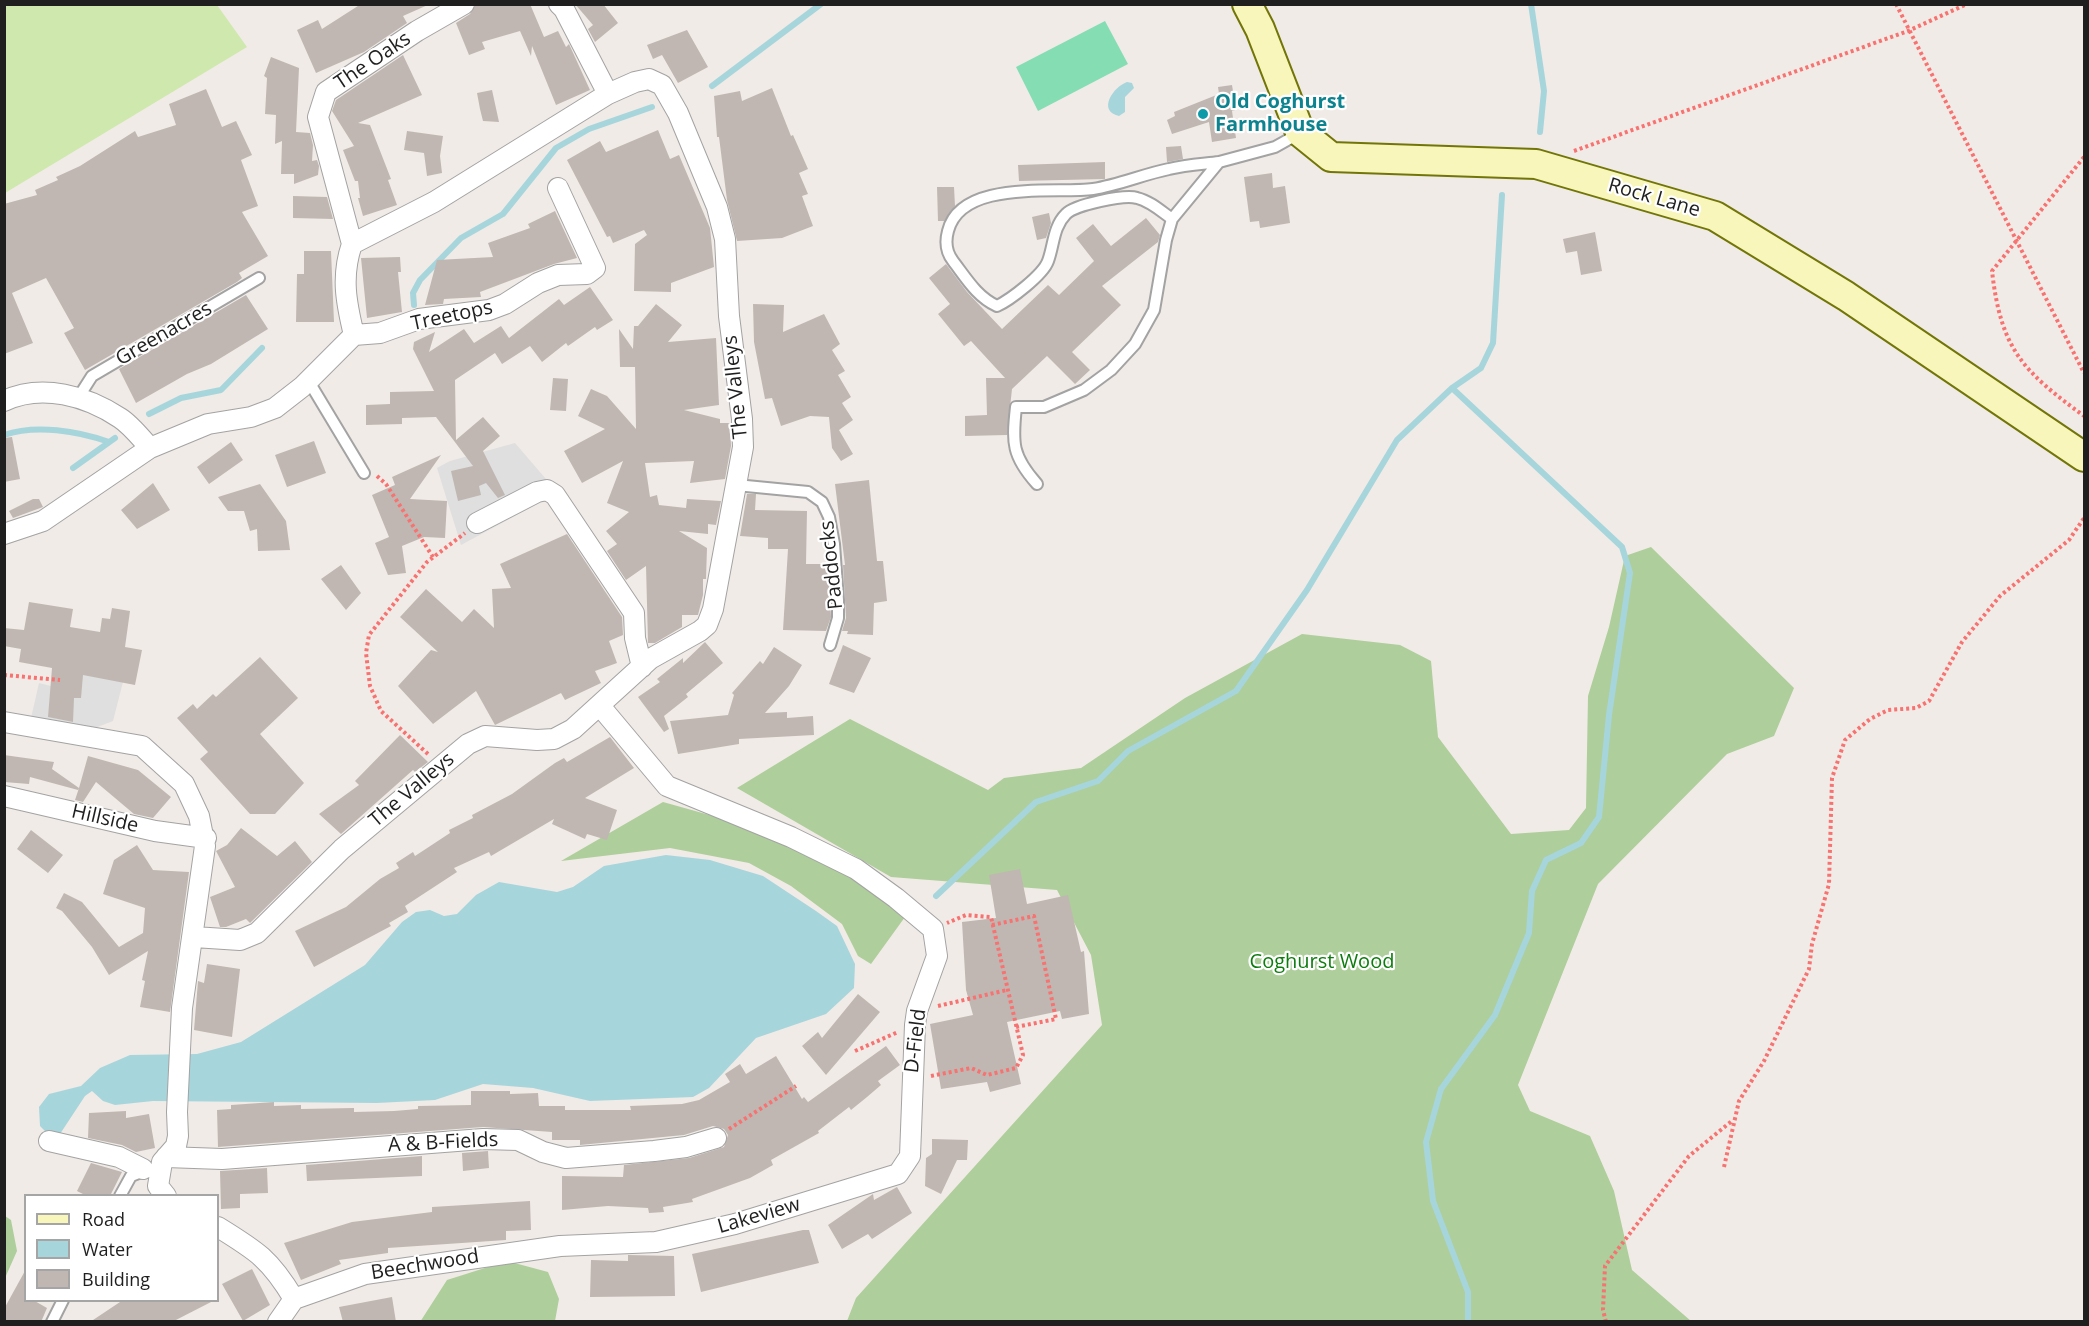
<!DOCTYPE html>
<style>
body{margin:0}
#map{position:relative;width:2089px;height:1326px;overflow:hidden;background:#f0ebe6;font-family:"Open Sans",sans-serif}
canvas{display:block}
.frame{position:absolute;inset:0;border:6px solid #1f1f1f;pointer-events:none}
.legend{position:absolute;left:24px;top:1194px;width:195px;height:108px;box-sizing:border-box;background:#fff;border:2px solid #a5a5a5;margin:0;padding:8px 10px;list-style:none;font-size:18px;color:#1f1f1f}
.legend li{display:flex;align-items:center;gap:12px;height:30px}
.legend b{width:30px;border:2px solid #a5a5a5}
</style>
<div id="map">
<canvas width="2089" height="1326"></canvas>
<div class="frame"></div>
<ul class="legend">
<li><b style="height:8px;background:#f8f6bb"></b>Road</li>
<li><b style="height:16px;background:#a7d5dc"></b>Water</li>
<li><b style="height:16px;background:#c0b7b2"></b>Building</li>
</ul>
</div>
<script>
const context = document.querySelector('canvas').getContext('2d');
context.lineJoin = 'round';
function fill(path, color) {
  context.fillStyle = color;
  context.fill(path, 'evenodd');
}
function trace(path, color, width, dash) {
  context.strokeStyle = color;
  context.lineWidth = width;
  context.lineCap = dash ? 'butt' : 'round';
  context.setLineDash(dash || []);
  context.stroke(path);
}
function label(font, color, halo, rows, align = 'center') {
  context.font = font + ' "Open Sans",sans-serif';
  context.lineWidth = 4.5;
  context.setLineDash([]);
  context.textBaseline = 'middle';
  context.strokeStyle = halo;
  context.fillStyle = color;
  for (const [text, x, y, turn = 0] of rows) {
    context.save();
    context.translate(x, y);
    context.rotate((+turn || 0) * Math.PI / 180);
    context.textAlign = isNaN(turn) ? turn : align;
    if (halo) context.strokeText(text, 0, 0);
    context.fillText(text, 0, 0);
    context.restore();
  }
}
fill(new Path2D(`
 M5,4L217,5L247,47L5,193Z`), '#cfe8ad');
fill(new Path2D(`
 M1651,547L1794,688L1774,736L1727,754L1598,884L1518,1085L1530,1111L1590,1136L1614,1191L1632,1270L1691,1321H847L856,1298L1102,1025L1091,955L1057,890L891,877L737,788L850,719L988,790L1004,778L1081,768L1185,698L1302,634L1400,645L1431,661L1438,737L1511,834L1569,830L1586,808L1588,696L1609,627L1625,556Z
 M663,802L813,844L905,917L871,964L858,956L842,924L791,886L749,863L670,848L561,861Z
 M5,1216L11,1220L17,1251L5,1278Z
 M507,1261L548,1272L559,1299L555,1321L420,1322L447,1280Z`), '#aece9b');
fill(new Path2D(`
 M1105,21L1128,64L1038,111L1016,67Z`), '#85ddb4');
fill(new Path2D(`
 M515,443L558,493L461,545L437,468L450,461Z
 M77,635L124,678L113,721L87,731L31,718L39,683L63,689Z`), '#dfdfdf');
fill(new Path2D(`
 M1127,82L1132,83L1134,88L1125,97V112L1119,116C1097,111 1113,87 1127,82Z
 M666,855L710,860L763,876L816,911L837,926L855,964L854,988L826,1014L756,1038L709,1088L693,1097L590,1101L533,1088L483,1084L435,1100L377,1103L153,1101L115,1105L103,1101L92,1091L85,1096L60,1134L51,1137L40,1126L39,1107L49,1094L81,1086L100,1068L130,1055L197,1054L241,1042L365,965L402,922L416,912L430,910L444,916L457,914L476,895L499,882L557,892L573,887L604,866Z`), '#a7d5dc');
trace(new Path2D(`
 M1531,4L1544,91L1540,132
 M712,86L821,4
 M414,305L413,293L420,280L461,238L503,214L556,148L589,129L652,107
 M1452,388L1622,547L1630,573L1609,715L1599,817L1581,843L1546,860L1532,891L1529,933L1495,1015L1441,1089L1426,1142L1433,1201L1468,1292V1322
 M149,414L181,398L221,390L262,348
 M4,435C36,424 78,431 109,442
 M73,468L115,438
 M936,896L1036,802L1098,781L1128,751L1236,691L1307,590L1397,440L1452,388L1481,368L1493,343L1502,195`), '#a7d5dc', 6);
fill(new Path2D(`
 M361,4H430L403,16L407,23L364,52L316,73L297,30L318,20L322,29Z
 M476,4H530L544,37L558,31L566,47L569,44L590,90L556,105L532,46L531,56L520,31L482,42L485,49L469,55L456,23L470,14Z
 M575,4H603L618,23L595,42L588,29L593,25Z
 M687,30L708,67L678,83L662,55L653,59L647,45Z
 M403,55L422,95L358,123L370,125L391,179L388,180L397,205L363,216L358,198H360L358,181H355L343,150L354,146L332,111L336,100Z
 M271,57L299,68L296,132L310,133L313,145L312,161L317,160L319,166L318,175L294,184V174H281L282,141L275,144L276,115L265,114L267,78L264,76Z
 M1232,85L1236,110L1232,111L1236,138L1212,142L1209,122L1172,134L1167,120L1175,116L1174,112L1219,94L1218,87Z
 M772,88L791,136L793,135L808,169L799,173L808,194L802,196L813,226L782,238L737,241L727,200L719,137H717L714,96L740,91L742,101Z
 M206,89L222,127L236,121L252,155L241,160L258,206L242,212L268,256L239,273L242,278L237,282L85,370L64,333L74,328L46,278L12,293L33,343L4,354V204L37,195L35,190L58,180L56,177L80,166L135,131L138,137L176,125L169,104Z
 M492,90L499,122L483,121L480,109L477,93Z
 M658,130L670,159L679,155L710,228L714,267L671,283V292L634,291L635,244L647,235L644,230L613,243L610,236L607,237L567,160L600,141L606,152Z
 M407,131L443,136L440,156L442,173L427,176L424,153L404,150Z
 M1181,146L1183,159L1167,162L1166,147Z
 M1105,162V179L1019,181L1018,165Z
 M1272,173L1273,188L1285,186L1290,223L1260,228L1259,221L1250,222L1244,177Z
 M937,187H954L955,206L945,221H938Z
 M293,196L327,197L333,219L293,218Z
 M555,211L577,258L554,264L480,292L481,297L444,299L443,304L425,305L437,260L493,257L488,243L530,228L528,224Z
 M1049,213L1051,223L1046,238L1037,240L1032,217Z
 M1146,218L1160,235L1158,242L1102,286L1121,305L1072,352L1090,370L1075,384L1047,356L1012,389L1007,435L965,436V416L987,415L986,378H1005L971,341L964,346L938,314L950,304L929,278L946,264L967,292L1002,329L1048,285L1059,295L1094,261L1076,238L1093,224L1111,246Z
 M1595,232L1602,271L1581,275L1577,251L1566,253L1563,239Z
 M304,251H331L334,322H296L297,274H304Z
 M400,257L401,272H398L402,312L367,318L361,258Z
 M590,287L613,320L597,330L595,327L568,346L566,343L542,362L530,346L502,364L495,353L455,380L456,440L483,417L500,436L483,451L505,495L498,498L486,483L479,486L481,495L458,501L451,471L473,466L436,417L402,418V424L366,425V405L390,404V392L434,391L413,349L414,342L435,332L429,352L464,329L474,343L501,326L509,338L559,299L564,305Z
 M246,295L268,329L211,364L187,374L136,403L119,369Z
 M656,304L682,325L668,342L716,338L719,405L684,410L720,419V423H730L731,446L725,479L690,483L694,461L645,463L650,497L657,495L659,505L686,508L687,499L721,501L716,525L708,524V534L679,531L707,548L706,579H703V595L698,615H682V627L655,643H648L646,566L626,580L607,551L617,544L606,531L629,512L607,503L623,461L582,483L564,451L605,429L578,416L591,389L607,396L636,429L635,367H620L619,329L633,349L634,326H638Z
 M753,304L784,305L783,332L824,314L840,344L832,350L845,371L838,375L851,397L842,403L853,420L839,430L853,454L841,461L832,448L829,417L810,416L781,426L772,398L765,399L754,342Z
 M553,378L568,379L566,411L550,410Z
 M12,437L20,479L4,482V438Z
 M314,441L326,473L287,487L275,455Z
 M231,442L243,460L209,484L197,467Z
 M441,455L410,499L447,501L445,538L424,537L402,546L406,573L388,575L375,543L389,537L372,495L395,485L392,477Z
 M869,480L877,561H883L887,601L874,603L873,635L847,634L848,631H842L846,618L843,565H845L835,484Z
 M153,483L170,510L137,529L121,510Z
 M260,484L286,521L290,550L258,551L257,529L250,531L244,511H228L218,497Z
 M747,494H756L755,510L807,511L806,564H828L831,617L826,631L783,630L788,549H768V538L740,536Z
 M33,499H39L43,507L13,518L9,511Z
 M567,534L622,617L623,635L609,641L617,663L595,671L601,683L565,700L561,693L495,725L476,691L433,724L398,686L431,650L438,652L400,617L426,589L462,622L474,609L494,628L492,589L511,588L500,564Z
 M341,565L361,593L346,610L321,579Z
 M29,602L73,609L70,627L100,632L102,618L110,619L112,608L130,611L125,647L142,650L135,685L83,675L81,698H74L73,722L48,717L52,668L19,662L21,649L4,646V628L24,630Z
 M705,642L723,663L686,694L688,697L664,716L669,729L664,732L638,697L660,682L657,679L683,658V663Z
 M843,645L871,658L854,693L829,684Z
 M774,647L802,665L789,686L765,713L787,712V718L813,716L814,735L739,739V744L678,754L670,721L728,715L734,695L732,693L760,661L763,664Z
 M260,657L298,698L260,734L304,783L275,814H250L200,759L208,752L177,718L193,704L197,709L213,694L216,697Z
 M400,735L428,762L415,772L413,770L341,834L319,814L359,785L355,781Z
 M610,737L634,768L585,798L617,810L607,840L587,834L585,839L552,824L554,819L491,856L489,852L454,868L457,872L405,906L408,912L389,923L391,926L314,967L295,931L346,907L380,879L399,868L396,863L413,852L415,856L450,833L449,830L473,818L472,815L512,794L555,763L564,758L567,762Z
 M4,755L54,762L52,769L79,788L88,756L138,770L171,797L153,818L134,814L96,782L83,802L75,800L79,788L78,790L30,777L29,784L4,782Z
 M241,828L277,856L295,841L312,862L250,923L246,919L226,927H220L210,897L235,887L216,851L227,845Z
 M31,830L63,855L48,873L17,849Z
 M137,845L153,870L189,872L170,1012L140,1007L145,981L142,980L148,951L109,975L92,947L62,911L56,908L64,893L82,902L119,947L143,933L145,908L103,894L114,860Z
 M1020,869L1027,904L1068,895L1081,952L1084,951L1089,1014L1062,1019L1060,1011L1007,1022L1021,1084L990,1092L987,1082L941,1089L930,1024L973,1015L966,990L962,922L996,918L989,875Z
 M207,964L240,969L232,1037L194,1030L198,981L204,983Z
 M858,994L880,1012L826,1075L802,1046L818,1032L822,1038Z
 M886,1046L900,1065L878,1081L881,1085L867,1097L851,1110L849,1107L818,1131L819,1133L771,1160L773,1165L750,1178L692,1199L693,1202L663,1207L664,1212L649,1213L648,1208L608,1206L562,1210V1176L623,1177L624,1165L689,1158L724,1147L728,1135L724,1129L713,1126L684,1135L580,1145V1140H552V1132L483,1127L218,1147L217,1110L231,1109V1105L274,1102V1106L301,1105V1109L354,1108V1112L394,1111L418,1109V1106L471,1105V1091H510V1094L538,1093L539,1106H565V1110H631L630,1106L682,1104L699,1100L730,1082L725,1074L740,1064L746,1074L776,1056L802,1099L804,1097L808,1102Z
 M126,1111V1118L149,1114L155,1148L136,1152L122,1145L88,1138L89,1113Z
 M932,1139L968,1140L967,1160H957L941,1194L925,1186L926,1158L932,1154Z
 M488,1151L489,1168L463,1171L462,1153Z
 M422,1156V1176L307,1181L306,1165Z
 M91,1163L122,1172L110,1196H87L77,1191Z
 M267,1168L268,1193L240,1194V1208L221,1209L220,1171Z
 M897,1187L912,1213L872,1239L868,1234L842,1249L828,1225L873,1194L874,1200Z
 M530,1201L531,1230L506,1231V1240L388,1248V1253L339,1260L341,1264L301,1280L284,1243L352,1222L432,1212V1207Z
 M803,1230H809L819,1263L701,1292L692,1254Z
 M628,1255L674,1256L675,1296L590,1297L591,1260L628,1261Z
 M26,1269V1300H33L47,1308L41,1322H4V1309Z
 M252,1269L270,1305L243,1321L222,1284Z
 M392,1297L396,1322H343L339,1307Z
 M123,1300H215L172,1322H90Z`), '#c0b7b2');
const lane = new Path2D(`
 M1172,219C1161,211 1150,201 1137,198C1125,194 1074,205 1066,214C1053,227 1054,245 1048,261C1043,275 1010,300 997,306C977,297 966,278 953,261C946,252 945,242 948,231C961,179 1055,194 1093,189C1119,185 1144,174 1169,169C1185,165 1203,164 1219,162
 M308,380L364,473
 M78,398L92,376L259,278
 M1037,484C1012,456 1012,443 1016,407H1044L1084,390L1111,370L1135,344L1154,310L1166,240L1172,219L1219,162L1275,147L1300,133
 M736,485L808,492L822,502L829,517L834,544L838,600V618L830,645
 M120,1196L131,1176L146,1170
 M52,1322L63,1300`);
const street = new Path2D(`
 M559,4L564,9L608,94
 M352,244L318,117L326,92L417,31L464,4
 M354,335L380,333L419,319L489,310L505,304L538,283L558,275L587,274L595,268L558,188
 M4,401C42,383 87,396 120,418C131,425 141,438 150,448
 M477,523L537,492L547,490L555,495L634,613L635,638L642,667
 M4,534L43,521L150,448L208,424L251,417L275,408L302,387L354,335C346,302 341,276 352,244L434,202L608,94L635,82L649,79L662,85L678,113L717,207L725,239L729,316L742,419L743,447L713,609L707,625L700,631L650,659L573,729L554,739L537,740L485,736L468,744L342,849L257,933L240,940L194,937
 M4,722L142,746L184,784L199,816L205,846L182,1008L177,1112L178,1136L176,1146L162,1162L158,1186L166,1196
 M4,796L155,831L206,838
 M49,1141L119,1157L143,1169
 M166,1157L222,1159L483,1139L518,1140L543,1152L566,1158L654,1151L686,1147L716,1138
 M218,1227C257,1251 270,1259 294,1299L278,1322
 M294,1299L365,1274L560,1246L656,1242L735,1224L898,1174L910,1156L915,1025L917,1011L937,956L933,929L896,898L856,869L791,837L667,786L600,706`);
const secondary = new Path2D(`
 M1247,4L1260,29L1300,132L1331,157L1536,164L1715,216L1846,296L2084,457`);
trace(lane, '#a3a3a3', 14);
trace(street, '#a3a3a3', 22);
trace(secondary, '#727507', 32);
trace(new Path2D(`
 M1896,4L2084,373
 M1574,151L1908,31L1967,4
 M2084,157L1992,271C2001,350 2023,371 2084,416
 M377,476L386,484L433,557
 M4,675L60,680
 M428,754L381,711L370,686L366,653L369,635L427,562L465,533
 M992,925L1034,916L1056,1019L1016,1027
 M938,1006L1007,990
 M855,1051L898,1032
 M931,1076L971,1068L987,1075L1016,1068L1023,1055L991,917L966,915L947,923
 M729,1129L796,1086
 M1724,1167L1739,1101L1764,1061L1809,969L1812,944L1829,884L1832,778L1845,740L1870,719L1888,710L1916,708L1929,701L1962,642L2000,596L2069,540L2084,518
 M1606,1322L1603,1310L1605,1266L1689,1156L1733,1120`), '#f77270', 4, [3, 3]);
trace(lane, '#fff', 10);
trace(street, '#fff', 20);
trace(secondary, '#f8f6bb', 28);
for (const [x, y, r, color] of [
 [1203,114,6,"#0f9aa8"]
]) {
  const dot = new Path2D();
  dot.arc(x, y, r, 0, 2 * Math.PI);
  context.fillStyle = color;
  context.fill(dot);
  trace(dot, '#fff', 2);
}
label('20px', '#1f1f1f', '#fff', [
 ["The Oaks",373,61,-34],
 ["Rock Lane",1654,198,16],
 ["Treetops",452,316,-12],
 ["Greenacres",164,334,-30],
 ["The Valleys",736,387,-96],
 ["Paddocks",832,565,-96],
 ["The Valleys",412,790,-40],
 ["Hillside",105,819,13],
 ["D-Field",916,1041,-83],
 ["A & B-Fields",443,1143,-3],
 ["Lakeview",759,1216,-16],
 ["Beechwood",425,1265,-9]
]);
label('bold 20px', '#0d838f', '#fff', [
 ["Old Coghurst",1215,102],
 ["Farmhouse",1215,125]
], 'left');
label('20px', '#0e7c0e', '#fff', [
 ["Coghurst Wood",1322,962]
]);
</script>
